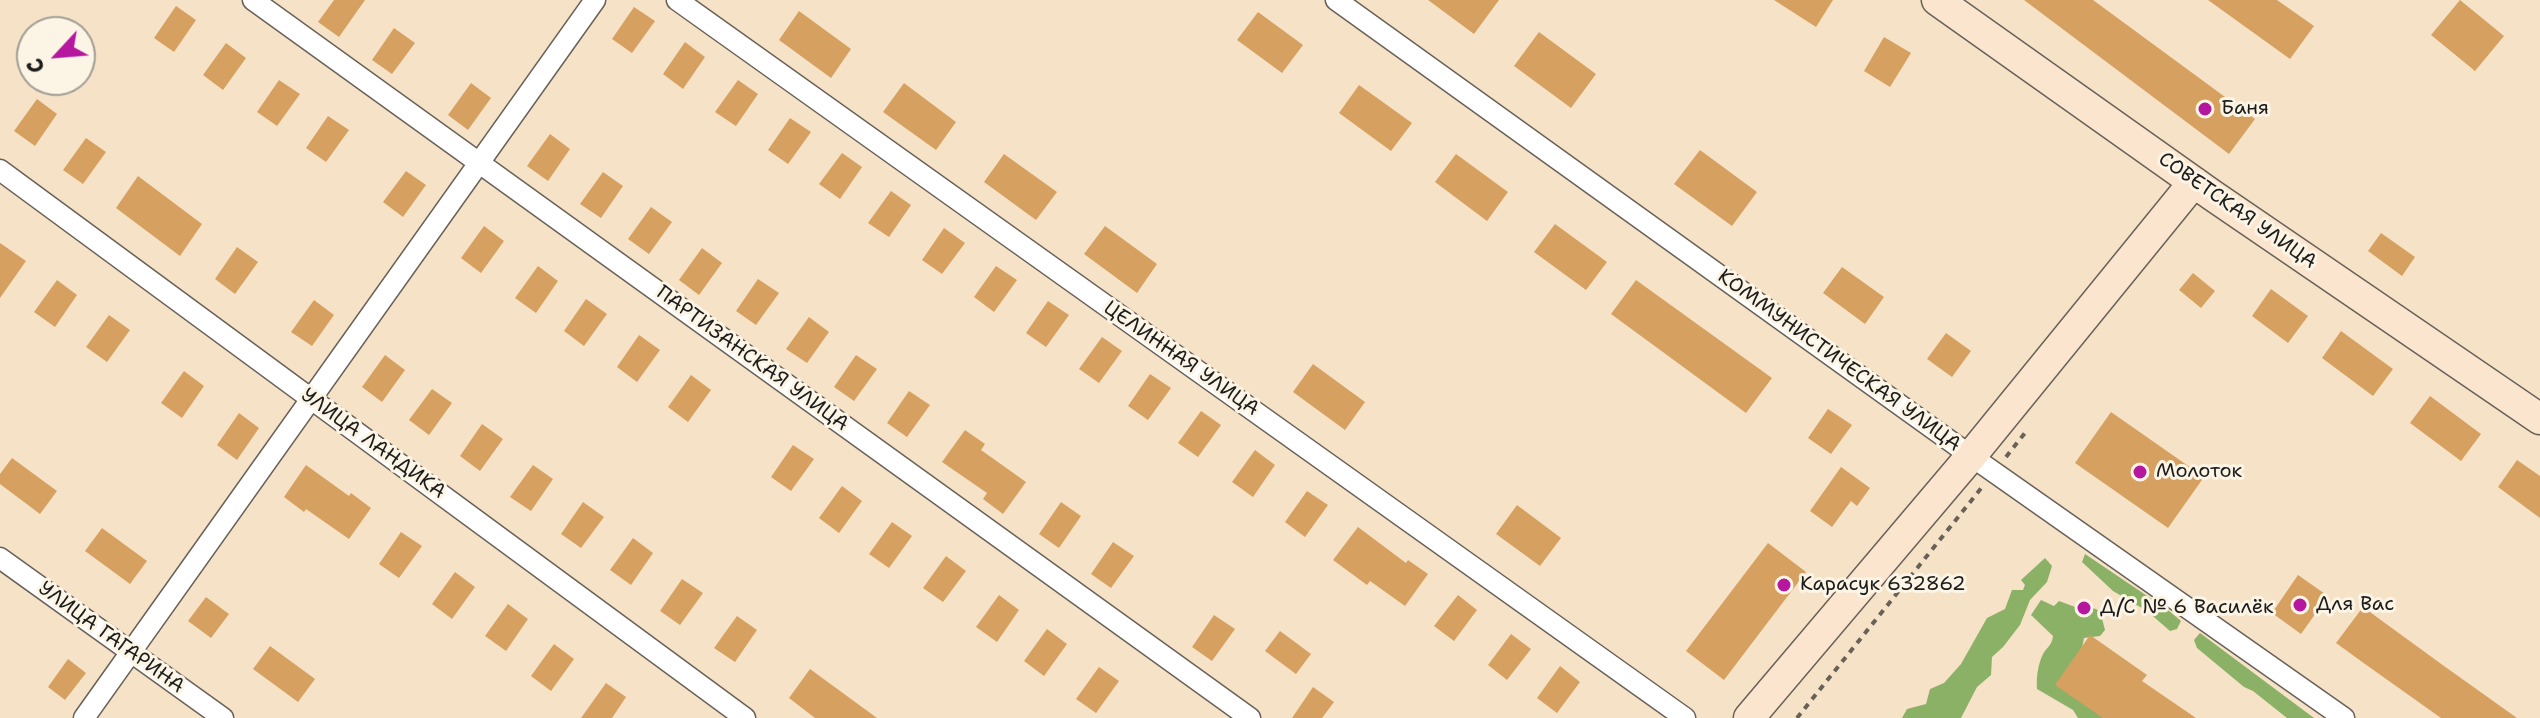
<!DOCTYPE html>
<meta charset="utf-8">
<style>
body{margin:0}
#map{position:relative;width:2540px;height:718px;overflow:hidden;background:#f6e2c7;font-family:"Shantell Sans",sans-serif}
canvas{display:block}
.north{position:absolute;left:16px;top:16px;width:80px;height:80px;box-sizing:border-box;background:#fcf5e5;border:2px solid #a29e95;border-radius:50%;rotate:244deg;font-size:22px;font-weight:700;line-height:32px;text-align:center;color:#1c1c1c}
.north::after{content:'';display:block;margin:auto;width:28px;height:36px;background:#b5179e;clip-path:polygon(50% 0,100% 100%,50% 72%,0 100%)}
</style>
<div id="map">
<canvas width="2540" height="718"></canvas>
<div class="north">С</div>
</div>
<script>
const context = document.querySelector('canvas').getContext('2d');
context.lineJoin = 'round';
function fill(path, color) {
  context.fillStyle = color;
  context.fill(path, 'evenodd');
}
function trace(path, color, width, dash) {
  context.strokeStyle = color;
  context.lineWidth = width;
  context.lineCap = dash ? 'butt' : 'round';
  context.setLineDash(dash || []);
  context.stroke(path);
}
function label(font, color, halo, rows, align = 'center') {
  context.font = font + ' "Shantell Sans",sans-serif';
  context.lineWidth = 6;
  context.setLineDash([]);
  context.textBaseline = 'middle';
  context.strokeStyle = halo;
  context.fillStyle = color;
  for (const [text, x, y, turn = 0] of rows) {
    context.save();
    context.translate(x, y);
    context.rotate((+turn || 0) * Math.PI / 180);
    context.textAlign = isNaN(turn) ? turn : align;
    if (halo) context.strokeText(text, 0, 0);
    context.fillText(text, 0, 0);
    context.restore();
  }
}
fill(new Path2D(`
 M2085,554L2168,610L2181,621L2177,629L2170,631L2147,611L2113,591L2082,562Z
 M2045,558L2052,566L2047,582L2030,600L2020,625L2003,647L1992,657L1991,675L1977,687L1961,718H1902L1907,709L1926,704L1930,689L1944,683L1961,664L1987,618L2005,609L2012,590H2023L2025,585L2021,580Z
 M2041,600L2054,606L2059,601L2078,608L2091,607L2100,611L2105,630L2100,636L2084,638L2081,653L2119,718H2078L2073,710L2037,689C2036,678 2038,664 2043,654C2048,646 2052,645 2053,636L2031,615Z
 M2200,633L2314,718H2287L2253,691L2244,687L2197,648L2194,640Z`), '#8bb166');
fill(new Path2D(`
 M334,0H365L339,37L318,22Z
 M1428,0H1499L1474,34Z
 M1774,0H1833L1816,27Z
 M2024,0H2093L2255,119L2229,154Z
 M2208,0H2277L2314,26L2290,59Z
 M2460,0L2504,36L2475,71L2431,35Z
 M176,6L196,20L174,52L154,38Z
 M634,7L655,21L632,53L612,39Z
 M799,11L851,49L831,78L779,40Z
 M1258,12L1303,45L1282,73L1237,40Z
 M394,28L415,43L392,74L372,60Z
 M1539,32L1596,74L1571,108L1514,66Z
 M1884,37L1911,53L1890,87L1864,71Z
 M685,42L705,57L683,89L663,74Z
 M226,43L246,58L223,90L203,75Z
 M279,80L300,94L277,126L257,112Z
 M738,80L758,94L736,126L715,112Z
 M471,83L491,98L468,130L448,115Z
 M904,83L956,122L936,150L883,112Z
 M1359,85L1412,123L1391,151L1339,113Z
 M37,99L57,114L35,146L14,131Z
 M328,116L349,130L326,162L306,148Z
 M790,118L811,132L788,164L768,150Z
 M550,134L570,149L548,181L527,166Z
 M86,138L106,152L83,184L63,170Z
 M1700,150L1757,192L1732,226L1674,184Z
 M842,153L862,167L840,199L819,184Z
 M1004,154L1057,192L1036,220L984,182Z
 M1456,154L1508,192L1487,221L1435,182Z
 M406,171L426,185L403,217L383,202Z
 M603,172L623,186L601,218L580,204Z
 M138,176L202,224L180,256L116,208Z
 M891,191L911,205L889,237L868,223Z
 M651,207L672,222L649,254L628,239Z
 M1555,224L1607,262L1586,290L1534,252Z
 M484,226L504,241L481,273L461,258Z
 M1105,226L1157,264L1137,293L1084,254Z
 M944,228L965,243L942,274L922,260Z
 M2381,233L2415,257L2402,276L2368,251Z
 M0,243L26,261L0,298Z
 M237,247L258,262L235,294L215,279Z
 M702,248L722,263L699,295L679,280Z
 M538,266L558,281L536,313L515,298Z
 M996,266L1017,280L994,312L974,297Z
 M1842,267L1884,297L1865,324L1823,293Z
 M2193,273L2215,291L2201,308L2179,290Z
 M758,279L779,293L756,325L736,311Z
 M57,280L77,295L55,327L34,312Z
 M1636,280L1772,378L1746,413L1611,314Z
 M2271,289L2308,316L2288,343L2252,316Z
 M586,299L607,314L584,346L564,331Z
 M314,300L334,315L312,346L291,332Z
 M1048,301L1069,315L1046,347L1026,333Z
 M109,315L130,330L107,362L86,347Z
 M809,317L829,332L807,363L786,349Z
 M2341,331L2393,369L2373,396L2322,358Z
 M1946,333L1971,351L1952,377L1927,359Z
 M639,335L660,350L637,382L617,367Z
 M1102,337L1122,351L1099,383L1079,369Z
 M385,355L405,370L382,402L362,387Z
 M856,355L877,369L854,401L834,387Z
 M1313,364L1365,402L1345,430L1293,392Z
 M184,371L204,386L182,418L161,403Z
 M1150,374L1171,388L1148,420L1128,406Z
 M691,375L711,390L688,422L668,407Z
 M432,389L452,403L429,435L409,420Z
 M909,391L930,405L907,437L887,423Z
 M2430,396L2481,434L2461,461L2410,423Z
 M1828,409L1852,425L1831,454L1808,438Z
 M1201,411L1221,425L1198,457L1178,443Z
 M2111,412L2204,477L2168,528L2075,463Z
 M239,413L259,428L237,460L217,445Z
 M482,424L503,439L480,471L460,456Z
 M965,430L985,444L981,450L1026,482L1003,514L983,499L987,493L942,462Z
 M793,445L814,459L791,491L771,477Z
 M1255,450L1275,465L1253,497L1232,482Z
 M12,458L57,491L40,514L0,484V474Z
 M2517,460L2540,476V518L2498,487Z
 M306,465L349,496L351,493L371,508L349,539L306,509L304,512L284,497Z
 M533,465L553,479L531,511L510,497Z
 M1841,467L1870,488L1857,506L1851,501L1832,527L1810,511Z
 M842,486L862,501L839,533L819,518Z
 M1307,491L1328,505L1305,537L1285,522Z
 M583,502L604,517L581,548L561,534Z
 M1061,502L1081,516L1059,548L1039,534Z
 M1517,505L1561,538L1540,566L1496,534Z
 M892,522L912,536L889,568L869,554Z
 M1358,527L1406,563L1408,560L1428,574L1405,606L1370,581L1367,585L1333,560Z
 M102,528L147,561L130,584L85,551Z
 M401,532L422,546L399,578L379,564Z
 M633,538L653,553L631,585L610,570Z
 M1113,542L1134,556L1111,588L1091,574Z
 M1768,543L1806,572L1724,680L1686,651Z
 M946,556L966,571L943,602L923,588Z
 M455,572L475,587L452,619L432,604Z
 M2298,575L2328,596L2301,634L2272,613Z
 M682,579L703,593L680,625L660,611Z
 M999,595L1019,610L997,642L976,627Z
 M1458,595L1477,610L1454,641L1434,626Z
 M206,597L229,614L211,638L188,621Z
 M508,604L528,619L506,651L485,636Z
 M2363,607L2444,666L2517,718H2441L2365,664L2336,643Z
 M1214,615L1235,629L1212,661L1192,647Z
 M737,616L757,630L735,662L714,648Z
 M1047,629L1067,644L1044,676L1024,661Z
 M1280,631L1311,654L1296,674L1265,651Z
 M1511,634L1531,649L1507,680L1488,665Z
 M2090,635L2147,675L2142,681L2196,718H2103L2055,685Z
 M554,644L574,659L551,691L531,676Z
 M270,646L315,679L298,702L253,669Z
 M68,659L86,673L65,700L48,687Z
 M1560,666L1580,682L1557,713L1537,698Z
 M1099,667L1119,681L1096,713L1076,699Z
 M810,669L877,718H815L789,698Z
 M606,683L626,697L612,718H581Z
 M1313,687L1334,702L1322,718H1292Z`), '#d6a160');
const street = new Path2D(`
 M253,0L1250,718
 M677,0L1685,718
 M1336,0L1971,456L2344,718
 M0,170L745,718
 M0,558L223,718
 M84,718L595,0`);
const secondary = new Path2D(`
 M1937,0L2212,195L2540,419
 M1749,718L1971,456L2194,182`);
trace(street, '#686158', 23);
trace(secondary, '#686158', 33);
trace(new Path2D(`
 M2006,457L2028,429
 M1797,718L1983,486`), '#686158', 4, [6, 6]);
trace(street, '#fff', 20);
trace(secondary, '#fce5cf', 30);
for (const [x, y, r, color] of [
 [2205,109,8,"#b5179e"],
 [2140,472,8,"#b5179e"],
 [1784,585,8,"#b5179e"],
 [2300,605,8,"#b5179e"],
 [2084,608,8,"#b5179e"]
]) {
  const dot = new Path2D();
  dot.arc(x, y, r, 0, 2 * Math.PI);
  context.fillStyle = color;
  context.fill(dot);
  trace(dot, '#fcf5e5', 3);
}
label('20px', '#1c1c1c', '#fcf5e5', [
 ["Баня",2221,109],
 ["Молоток",2156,472],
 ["Карасук 632862",1800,585],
 ["Для Вас",2316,605],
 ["Д/С № 6 Василёк",2100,608]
], 'left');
label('20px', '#1c1c1c', '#fcf5e5', [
 ["СОВЕТСКАЯ УЛИЦА",2237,211,35],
 ["ПАРТИЗАНСКАЯ УЛИЦА",752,359,36],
 ["ЦЕЛИННАЯ УЛИЦА",1181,359,35],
 ["КОММУНИСТИЧЕСКАЯ УЛИЦА",1839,361,36],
 ["УЛИЦА ЛАНДИКА",373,444,36],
 ["УЛИЦА ГАГАРИНА",111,638,36]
]);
</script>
